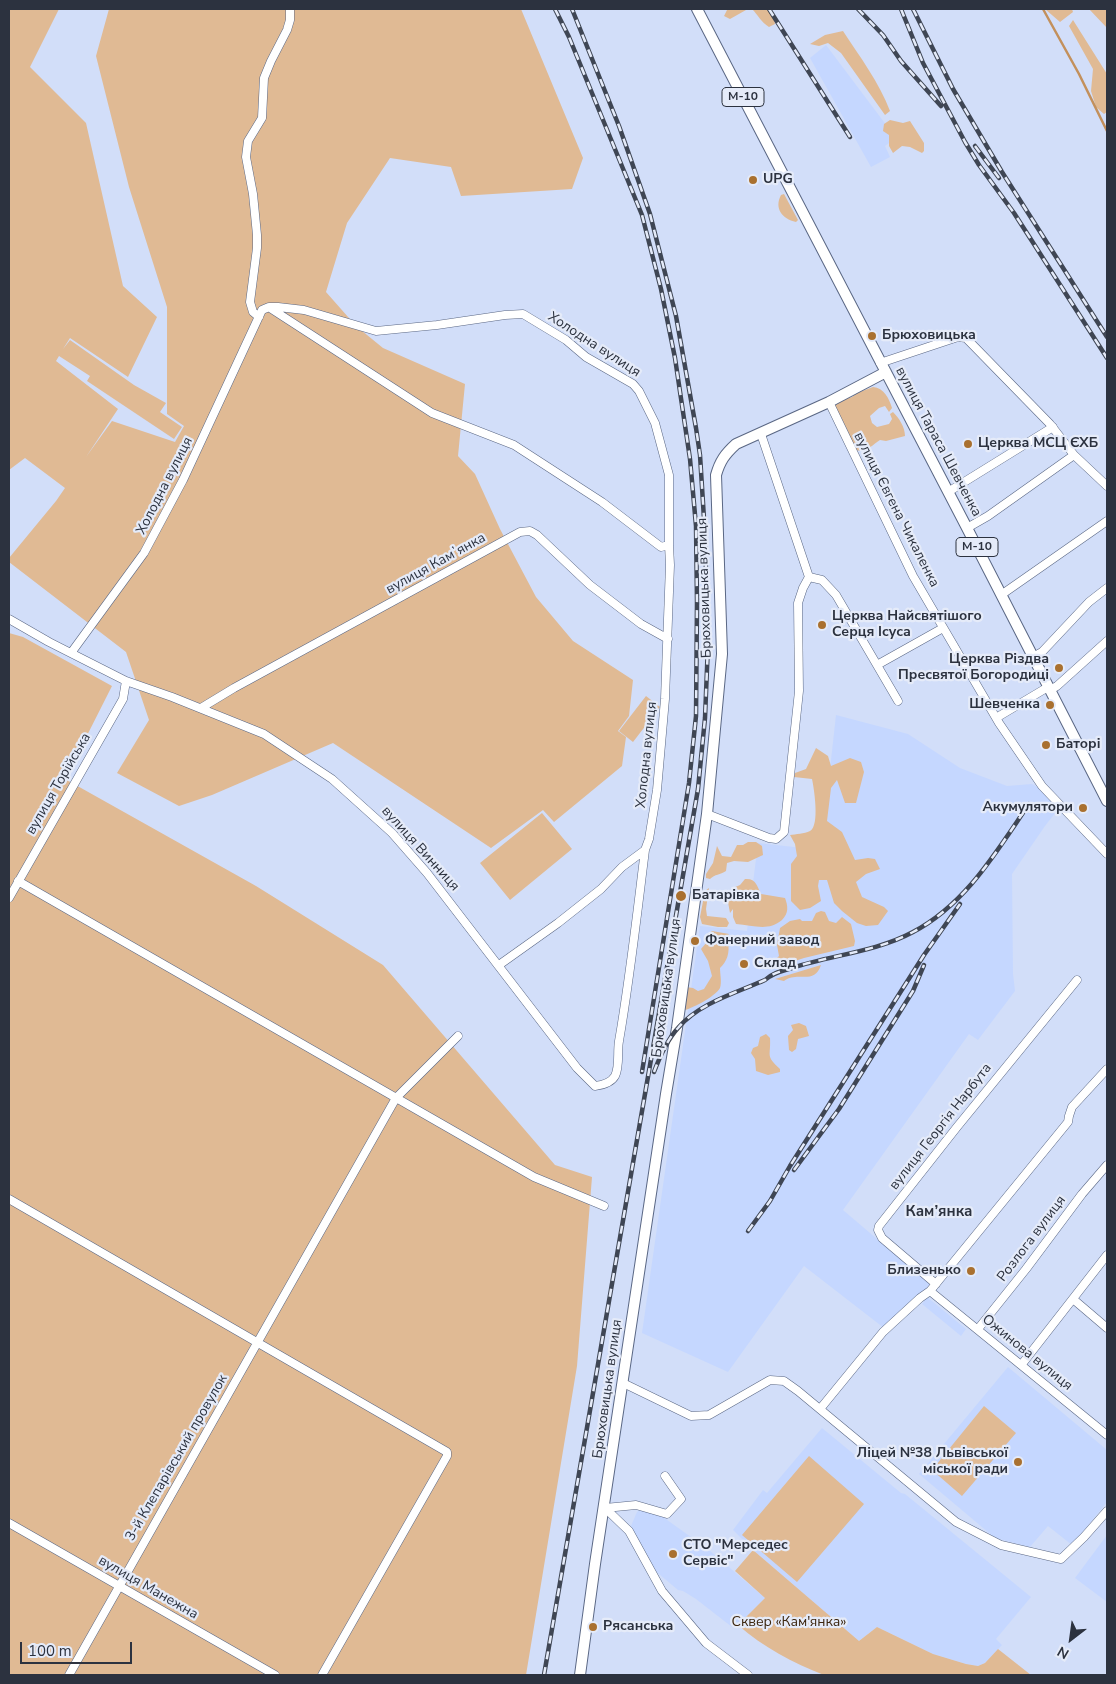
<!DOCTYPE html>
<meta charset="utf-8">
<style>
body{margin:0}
#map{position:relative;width:1116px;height:1684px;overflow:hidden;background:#d2def9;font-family:"Nunito Sans",sans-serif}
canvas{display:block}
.frame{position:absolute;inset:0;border:10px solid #2c323f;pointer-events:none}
.north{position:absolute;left:1046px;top:1614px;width:50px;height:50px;-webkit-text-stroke:4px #e5ebf9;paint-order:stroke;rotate:210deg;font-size:14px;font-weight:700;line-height:20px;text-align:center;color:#2c323f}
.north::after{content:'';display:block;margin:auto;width:18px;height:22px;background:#2c323f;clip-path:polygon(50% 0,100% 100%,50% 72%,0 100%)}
.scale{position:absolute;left:20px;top:1642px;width:112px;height:22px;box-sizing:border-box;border:2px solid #2c323f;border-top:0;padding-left:6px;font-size:15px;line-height:18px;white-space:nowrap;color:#2c323f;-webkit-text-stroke:4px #e5ebf9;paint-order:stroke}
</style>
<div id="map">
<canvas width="1116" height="1684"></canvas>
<div class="frame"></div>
<div class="north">N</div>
<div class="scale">100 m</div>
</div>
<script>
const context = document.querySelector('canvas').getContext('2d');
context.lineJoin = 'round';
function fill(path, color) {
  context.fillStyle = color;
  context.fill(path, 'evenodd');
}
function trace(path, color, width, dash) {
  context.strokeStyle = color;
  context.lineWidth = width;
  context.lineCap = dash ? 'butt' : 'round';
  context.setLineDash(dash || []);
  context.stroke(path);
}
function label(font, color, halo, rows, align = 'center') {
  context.font = font + ' "Nunito Sans",sans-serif';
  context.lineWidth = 4.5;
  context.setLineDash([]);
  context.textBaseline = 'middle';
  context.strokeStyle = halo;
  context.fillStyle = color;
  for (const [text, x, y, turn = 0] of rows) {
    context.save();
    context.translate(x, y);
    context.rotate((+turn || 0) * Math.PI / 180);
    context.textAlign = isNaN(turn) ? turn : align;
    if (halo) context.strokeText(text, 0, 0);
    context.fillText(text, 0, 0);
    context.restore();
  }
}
fill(new Path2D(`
 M826,45L896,138L885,146L890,157L871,167L810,58Z
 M836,715L908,734L960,768L1007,786L1032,784L1043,790L1059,808L1045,826L1012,874L1013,974L1015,991L978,1040L969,1034L843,1210L931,1285L884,1328L804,1266L728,1372L642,1333L700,926L747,931L758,843L821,850Z
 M927,1297L966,1329L961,1336L922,1304Z
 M1008,1367L1107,1450V1502L1072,1545L1048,1526L1030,1547L995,1538L919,1474Z
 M822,1428L901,1493L905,1494L1031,1597L996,1639L1002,1645L985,1663L978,1666L966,1664L933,1654L877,1627L859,1641L753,1550L733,1530L763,1490L767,1493Z
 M640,1510L663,1517L709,1550L765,1598L738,1625L732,1627L696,1599L683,1591L678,1590L653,1569L631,1526L637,1512Z
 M1107,1535V1602L1075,1578Z`), '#c5d7ff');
fill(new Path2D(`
 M9,9H59L30,67L86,123L123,286L157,317L128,377L70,338L63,349L70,340L134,385L166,403L160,412L182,427L174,439L87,381L90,376L59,356L56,361L118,409L86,457L112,421L175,442L184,426L167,414V307L129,187L96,56L109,9H521L583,158L572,189L461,196L451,167L390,158L347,223L326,292L356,326L383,348L465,384L458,456L475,474L500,529L536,597L573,641L633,680L629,716L618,731L626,737L622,766L554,822L543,810L491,848L333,743L212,795L179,806L117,773L149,720L126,652L9,562V558L56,501L65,488L25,458L9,470Z
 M729,9H769L774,18L775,24L769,27C761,22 758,15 752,9L746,10L730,19L724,16L727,10Z
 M1045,9H1072L1073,12L1060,22Z
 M1089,9H1107V28Z
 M1073,20L1107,74V112L1104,114L1096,107L1091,91L1093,69L1069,26Z
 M843,31C860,57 879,82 890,111L885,115L841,53L828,43L819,46L810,44L825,35Z
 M890,120L903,123L910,121L924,143V151L922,153L910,147L902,146L893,153L889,146V135L883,131L884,124Z
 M784,194L798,220L796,222C782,219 774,208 781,195Z
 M873,387C884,388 889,398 892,408L889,412L885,406L879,408L870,416L872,423L877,427L889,424L892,419L890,414L893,412C899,418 905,427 905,436L886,441L880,440C871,446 865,454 853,449L835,411V405L840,401L852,397L857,393Z
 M9,633L23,637L112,686L65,779L256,886L383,965L555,1165L592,1177L577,1366L526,1675H9Z
 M646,696L660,707L633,742L619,731Z
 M816,748L828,756L831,766L850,758L861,762L864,772L856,803H845L837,780L831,788L827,821L842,832L855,860L868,858L875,859L880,869L866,874L856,882L862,897L884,907L888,911L878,925L866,926L857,923L842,911L834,903L827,880H819L818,886L821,901L810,908L800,910L791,901V864L797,856L795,844L790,835C796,834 804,834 810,831C820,826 814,788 812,779L794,777L795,773L806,769Z
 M542,813L572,849L510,900L480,863Z
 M748,842H756L762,846L763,855L748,862L734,861L727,863L726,871C720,875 715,874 710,879L706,878V874L713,863L717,846L722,856L731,857L737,845H743Z
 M745,879C756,878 757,886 761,894L785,898C788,906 789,913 782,920C768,932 753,925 736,924L733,917V909L730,913L728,902L733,888L740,885Z
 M709,888L706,909L707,916L726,918L729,923L727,927H718L702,924L700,917L705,891Z
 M821,911L825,912L829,921L836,923L842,917L851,924L855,941L854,946L804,958L777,967L774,961L779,956L777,945L780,928L790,921L800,919L802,921H812L816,913Z
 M712,931L729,934L728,935L731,940L728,943C730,952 727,962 720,968C720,974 722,982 720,988C715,997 691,1009 682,1011L686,987L693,988L698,991L704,989L712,976L708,961L701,949L707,942L706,935Z
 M821,965C814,986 798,970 784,981L775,979Z
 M799,1023L806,1026L809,1036L798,1039L796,1049L792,1052L789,1050L788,1036L793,1030L791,1025Z
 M766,1034L770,1038C771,1057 765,1055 780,1069V1072L768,1075L756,1071L755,1059L751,1053L753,1048L758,1046L760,1037Z
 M984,1406L1016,1433L962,1496L932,1470Z
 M809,1456L864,1504L797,1582L742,1535Z
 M753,1550L859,1641L877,1627L933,1654L966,1664L978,1666L985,1663L998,1649L1031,1675H824C793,1663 763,1647 738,1625L765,1598L735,1571Z`), '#e0ba94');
trace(new Path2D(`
 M1043,9L1079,74L1107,131`), '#c3905c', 2.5);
const minor = new Path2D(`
 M270,308L432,413L514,445L602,502L661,547L669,545
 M259,317L253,312L250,302L257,248V235L253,194L246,157L248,141L262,118L264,78L271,61L287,30L290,20V9
 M880,363L958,337L966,338L1050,424L1074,455L1107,486
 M829,402L913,576L999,723L1042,786L1107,854
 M948,492L1053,427
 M967,528L988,516L1074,455
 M809,577L822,580L836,595L898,701
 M1001,595L1107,521
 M9,619L49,642L126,681L172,697L264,734L332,779L392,833L427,873L577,1068L595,1086C603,1085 611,1083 615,1076C620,1066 617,1052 619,1041C630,978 637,914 645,850L649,839L657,790L665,699L670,565L669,545V475L655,423L639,391L633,384L586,357L566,340L523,314L505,315L437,325L376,331L304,310L278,307H269L262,310L183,480L144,553L71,653
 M1033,657L1042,652L1089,602L1107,588
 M877,665L943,628
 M1050,690L1057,686L1107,641
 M201,708L234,688L520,532L530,531L537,535L590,585L641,624L668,639
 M996,718L1048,687
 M707,814L769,838L776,839L784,832L799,691L798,603L803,588L809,577L761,434
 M18,881L534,1177L604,1206
 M9,898L123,699L126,681
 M499,965L558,923L601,889L622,867L645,850
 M9,1199L447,1452V1456L322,1675
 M936,1284L882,1238L878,1230L879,1226L957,1127L1077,980
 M930,1291L1107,1435
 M1073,1299L1107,1328
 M978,1329L1026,1269L1082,1194L1107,1165
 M1022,1364L1107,1255
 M623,1383L691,1416L709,1415L770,1380L784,1381L798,1391L956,1522L1001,1545L1061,1559L1084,1537L1107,1511
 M820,1409L883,1332L920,1298L930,1291L1068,1122L1069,1116L1072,1107L1107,1069
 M605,1508L629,1531L662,1591L706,1643L748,1675
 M605,1508L636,1505L667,1514L681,1499L665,1476
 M9,1523L275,1675
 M69,1675L396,1098L458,1036`);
const major = new Path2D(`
 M697,9L967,528L1107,801
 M580,1675L595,1564L666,1094L677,1028L707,814L722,654L716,475C720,461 725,454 736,444L829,402L886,372`);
trace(minor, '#5a6784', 9);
trace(major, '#5a6784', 12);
trace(minor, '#fff', 8);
trace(major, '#fff', 10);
const rail = new Path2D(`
 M555,9L569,37L642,215L661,289L675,358L690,459L696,526L697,602L696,716L689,783L642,1072
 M769,9L850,137
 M858,9L883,35L901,61L941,106
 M901,9L923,63L965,142L979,165L1014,213L1107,358
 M913,9L953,89L1002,172L1107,337
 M975,146L999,178
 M654,1072C660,1056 667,1040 678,1028C699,1003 736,993 765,980C772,973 782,971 792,968C831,955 876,952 913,932C966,904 996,852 1029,804
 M794,1170L839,1109L913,991L924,965
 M748,1231L770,1201L790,1166L924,955L960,904
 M544,1675L698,789L705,718L708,644L705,535L700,455L696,428L676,316L650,214L619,126L572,9`);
trace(rail, '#3f4654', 4.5);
trace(rail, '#e5ebf9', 2.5, [8]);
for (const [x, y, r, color] of [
 [753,180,5,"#a9702f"],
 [872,336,5,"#a9702f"],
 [968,444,5,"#a9702f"],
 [822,625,5,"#a9702f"],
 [1059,668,5,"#a9702f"],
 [1050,705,5,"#a9702f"],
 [1046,745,5,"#a9702f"],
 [1083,808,5,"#a9702f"],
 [681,896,6,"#a9702f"],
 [695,941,5,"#a9702f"],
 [744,964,5,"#a9702f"],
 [971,1271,5,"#a9702f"],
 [1018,1462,5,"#a9702f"],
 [673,1554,5,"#a9702f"],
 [593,1627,5,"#a9702f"]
]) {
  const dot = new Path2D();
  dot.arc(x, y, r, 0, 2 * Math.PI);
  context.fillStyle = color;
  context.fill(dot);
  trace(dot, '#e5ebf9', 2);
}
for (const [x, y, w] of [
 [743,97,42],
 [977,547,42]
]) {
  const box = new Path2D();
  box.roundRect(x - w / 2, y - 9.5, w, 19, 4);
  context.fillStyle = '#e5ebf9';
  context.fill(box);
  trace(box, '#2c323f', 1);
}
label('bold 12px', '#2c323f', null, [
 ["М-10",743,97],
 ["М-10",977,547]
]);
label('bold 14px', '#2c323f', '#e5ebf9', [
 ["UPG",763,180],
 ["Брюховицька",882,336],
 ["Церква МСЦ ЄХБ",978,444],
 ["Церква Найсвятішого",832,617],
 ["Серця Ісуса",832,633],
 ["Церква Різдва",1049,660,"right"],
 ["Пресвятої Богородиці",1049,676,"right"],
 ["Шевченка",1040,705,"right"],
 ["Баторі",1056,745],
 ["Акумулятори",1073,808,"right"],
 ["Батарівка",692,896],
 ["Фанерний завод",705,941],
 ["Склад",754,964],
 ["Близенько",961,1271,"right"],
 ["Ліцей №38 Львівської",1008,1454,"right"],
 ["міської ради",1008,1470,"right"],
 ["СТО \"Мерседес",683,1546],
 ["Сервіс\"",683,1562],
 ["Рясанська",603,1627]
], 'left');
label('14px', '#2c323f', '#e5ebf9', [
 ["Холодна вулиця",594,345,33],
 ["вулиця Тараса Шевченка",938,442,62],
 ["Холодна вулиця",165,486,-63],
 ["вулиця Євгена Чикаленка",896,510,63],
 ["вулиця Камʼянка",436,564,-29],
 ["Брюховицька вулиця",705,588,-92],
 ["Холодна вулиця",647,755,-84],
 ["вулиця Торійська",59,784,-60],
 ["вулиця Винниця",420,849,48],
 ["Брюховицька вулиця",667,988,-82],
 ["вулиця Георгія Нарбута",941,1127,-52],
 ["Розлога вулиця",1032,1239,-53],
 ["Ожинова вулиця",1027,1353,39],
 ["Брюховицька вулиця",608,1389,-82],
 ["3-й Клепарівський провулок",177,1458,-60],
 ["вулиця Манежна",148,1588,30]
]);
label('14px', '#3c260f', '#e5ebf9', [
 ["Сквер «Кам'янка»",789,1623]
]);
label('bold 15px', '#2c323f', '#e5ebf9', [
 ["Кам’янка",939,1212]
]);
</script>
